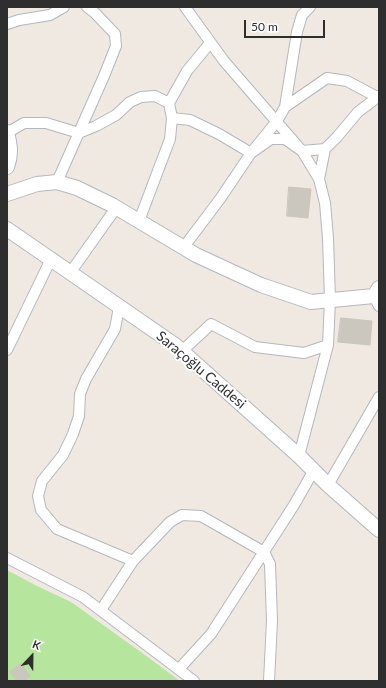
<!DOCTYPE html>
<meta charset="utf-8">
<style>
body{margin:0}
#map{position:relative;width:386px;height:688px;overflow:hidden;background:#efe9e1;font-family:Lato,sans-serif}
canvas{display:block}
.frame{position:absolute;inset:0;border:8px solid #2e2e2e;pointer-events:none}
.north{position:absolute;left:12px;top:636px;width:40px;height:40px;-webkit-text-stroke:3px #fff;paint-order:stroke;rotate:22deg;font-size:11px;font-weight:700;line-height:16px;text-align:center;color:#2e2e2e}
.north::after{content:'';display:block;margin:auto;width:14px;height:18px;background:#2e2e2e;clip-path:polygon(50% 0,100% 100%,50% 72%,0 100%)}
.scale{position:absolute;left:244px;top:20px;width:81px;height:18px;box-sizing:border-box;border:2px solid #2e2e2e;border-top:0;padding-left:5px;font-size:12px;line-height:14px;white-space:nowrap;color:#2e2e2e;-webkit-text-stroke:3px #fff;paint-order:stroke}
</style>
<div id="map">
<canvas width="386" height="688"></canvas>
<div class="frame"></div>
<div class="north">K</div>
<div class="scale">50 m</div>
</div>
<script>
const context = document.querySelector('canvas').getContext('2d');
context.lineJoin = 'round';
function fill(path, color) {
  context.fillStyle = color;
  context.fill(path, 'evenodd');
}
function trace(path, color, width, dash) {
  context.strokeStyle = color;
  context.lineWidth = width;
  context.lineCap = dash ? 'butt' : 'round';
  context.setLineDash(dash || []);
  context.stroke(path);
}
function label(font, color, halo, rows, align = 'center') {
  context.font = font + ' Lato,sans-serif';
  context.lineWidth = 4;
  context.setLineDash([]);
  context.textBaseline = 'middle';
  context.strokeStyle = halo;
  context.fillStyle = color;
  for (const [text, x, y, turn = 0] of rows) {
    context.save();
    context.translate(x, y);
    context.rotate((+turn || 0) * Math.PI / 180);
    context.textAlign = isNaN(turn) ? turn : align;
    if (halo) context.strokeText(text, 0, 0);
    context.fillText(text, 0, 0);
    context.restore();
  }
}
fill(new Path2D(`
 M7,570L35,585L71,602L145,655L180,681H7Z`), '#b6e59e');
const building = new Path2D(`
 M289,187L311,189L308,218L287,216Z
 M341,318L372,321L370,345L338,342Z
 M21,664L30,676L24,681H17L10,672Z`);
fill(building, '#cbc7bf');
trace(building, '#cbc5ba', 1);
const street = new Path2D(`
 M185,7L224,61L302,151L319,179L325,203L328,238L330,300L328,345L299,456
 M7,24L19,20L50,15L64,7
 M169,103L187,71L210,43
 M285,107L327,78L347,81L377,97
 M172,118L190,120L219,134L251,153L271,139H285L302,151L325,149L337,137L358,112L379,96
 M7,133L24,123H46L79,133L96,126L116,115L130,102L141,97L155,96L169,103L172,118L170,139L139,221
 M319,179L325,149
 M57,182L104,76L116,46L115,34L95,13L87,7
 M183,248L220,199L251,153L277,121L285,107L297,32L302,15L310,7
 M70,273L116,208
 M374,296L379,306
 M119,307L115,329L86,379L80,394L79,416L73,434L63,455L42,481L38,496L41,510L57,529L133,561
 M7,350L51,259
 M182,351L211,324L255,347L304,353L328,345
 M328,485L379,397
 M7,558L83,597L194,681
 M101,610L133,561L170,522L182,515L201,516L264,552L270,564L272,621L269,681
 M179,669L211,634L294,505L314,470`);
const secondary = new Path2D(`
 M7,132C10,145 12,154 7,167
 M7,194L37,184L57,182L77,188L112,205L196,255L261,285L311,302L374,296L379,288
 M7,229L175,345L299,456L328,485L379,530`);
trace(street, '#b4b7c1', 12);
trace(secondary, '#b4b7c1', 16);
trace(street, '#fff', 10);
trace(secondary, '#fff', 14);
label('14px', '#2e2e2e', '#fff', [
 ["Saraçoğlu Caddesi",201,370,40]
]);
</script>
